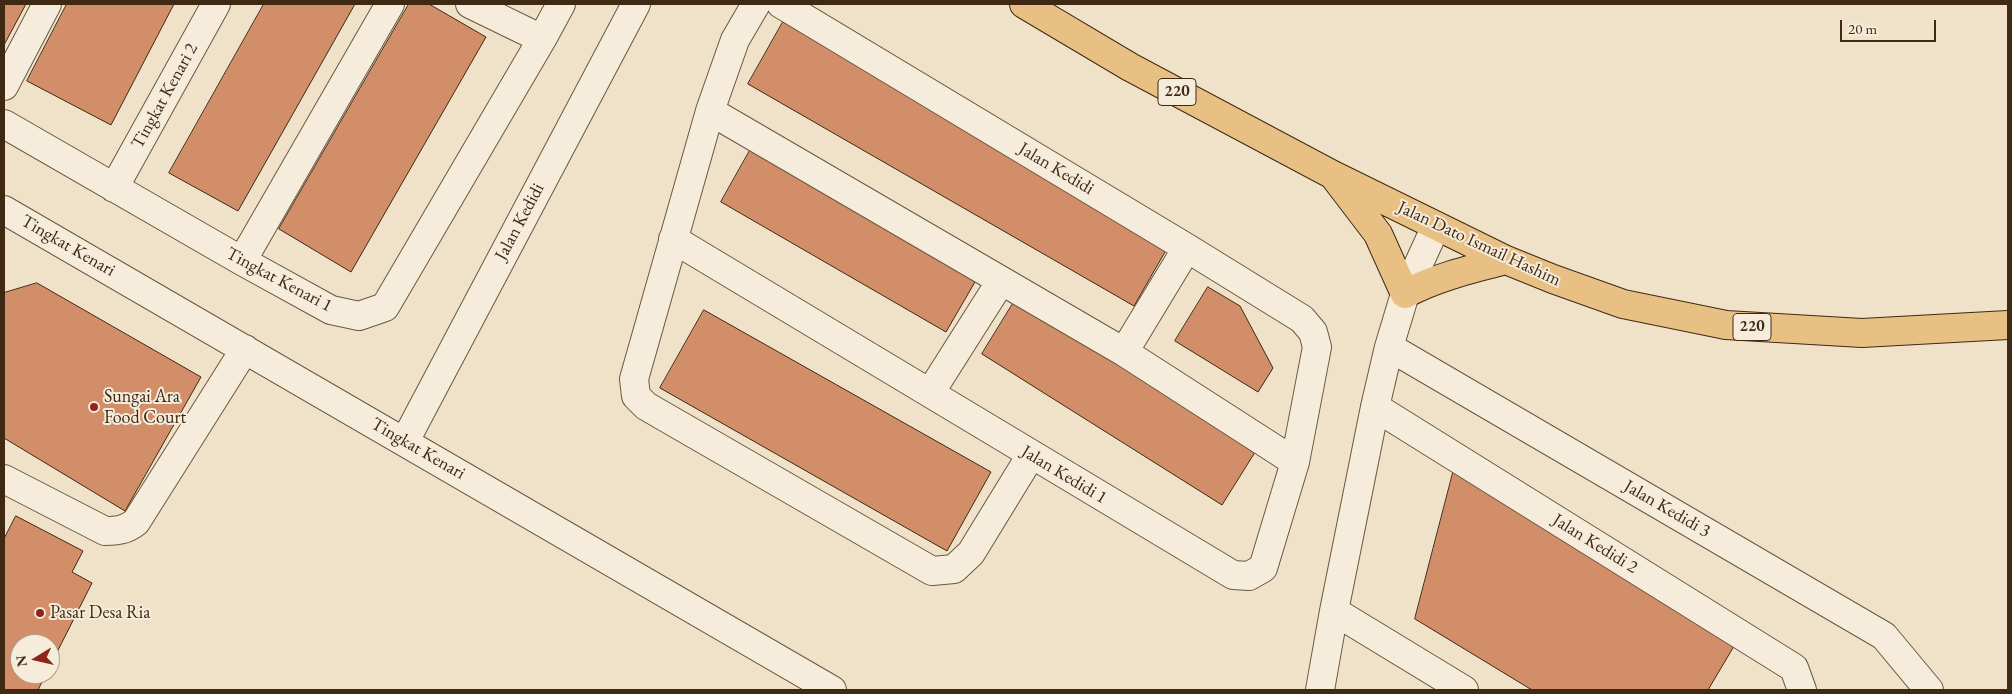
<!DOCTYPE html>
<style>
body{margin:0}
#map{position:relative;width:2012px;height:694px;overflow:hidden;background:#f0e1c9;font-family:"EB Garamond",serif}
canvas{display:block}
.frame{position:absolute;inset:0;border:5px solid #3f2912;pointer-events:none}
.north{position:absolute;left:10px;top:634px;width:50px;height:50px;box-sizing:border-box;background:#f5ecdc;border:1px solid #ac9e8b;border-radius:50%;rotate:261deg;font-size:14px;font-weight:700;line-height:20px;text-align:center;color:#3f2912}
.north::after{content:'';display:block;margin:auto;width:18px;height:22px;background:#8f2418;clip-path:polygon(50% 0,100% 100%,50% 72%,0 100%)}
.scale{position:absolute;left:1840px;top:20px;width:96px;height:22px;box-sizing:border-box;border:2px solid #3f2912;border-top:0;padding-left:6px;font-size:15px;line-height:18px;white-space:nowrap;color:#3f2912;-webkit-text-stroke:4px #f5ecdc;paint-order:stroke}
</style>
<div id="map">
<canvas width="2012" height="694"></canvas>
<div class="frame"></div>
<div class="north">N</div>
<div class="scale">20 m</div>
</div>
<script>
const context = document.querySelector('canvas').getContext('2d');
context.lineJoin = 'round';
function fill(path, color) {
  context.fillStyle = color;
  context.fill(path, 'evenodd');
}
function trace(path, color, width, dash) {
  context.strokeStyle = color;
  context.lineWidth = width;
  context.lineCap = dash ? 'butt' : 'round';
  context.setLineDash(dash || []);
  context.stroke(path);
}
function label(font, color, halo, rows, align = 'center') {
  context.font = font + ' "EB Garamond",serif';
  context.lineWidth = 4;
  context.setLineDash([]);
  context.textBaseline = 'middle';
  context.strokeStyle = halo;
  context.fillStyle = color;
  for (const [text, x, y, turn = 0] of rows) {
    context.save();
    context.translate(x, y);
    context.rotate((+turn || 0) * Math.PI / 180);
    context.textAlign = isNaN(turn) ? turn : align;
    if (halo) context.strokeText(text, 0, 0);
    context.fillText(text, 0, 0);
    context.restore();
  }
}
const building = new Path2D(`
 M4,4H26L4,45Z
 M67,4H174L111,125L27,81Z
 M264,4H355L238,211L169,173Z
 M409,4H429L486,37L351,272L279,229Z
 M783,22L1169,245L1134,306L748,84Z
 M753,145L979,275L946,332L721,202Z
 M37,283L201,377L125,511L4,438V293Z
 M1208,287L1240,306L1273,368L1258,392L1175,341Z
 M1017,297L1257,449L1222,505L982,354Z
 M704,310L991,472L947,551L660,388Z
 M1454,469L1737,641L1708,690H1532L1415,619Z
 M16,516L83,551L72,572L92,583L50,666V644H20V674H46L38,690H4V539Z`);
fill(building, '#d18e68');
trace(building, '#3f2912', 1);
const minor = new Path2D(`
 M470,4L542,39
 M756,4L735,40L710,111L634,379L636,396L646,406L932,571L954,569L971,553L1031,455
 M4,86L47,4
 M710,111L1124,352L1295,462
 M4,124L242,261L331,310L359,316L385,307L542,39L561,4
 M114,188L216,4
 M4,210L832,690
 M673,239L1233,575L1249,576L1263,568L1295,462L1317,347L1313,332L1302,319L1187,248L781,4
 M242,261L390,4
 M1389,347L1884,636L1929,690
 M1124,352L1187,248
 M930,393L1001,281
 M1375,407L1794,668L1802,690
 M405,441L636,4
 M4,479L105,531C117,531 126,530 136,522L245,349
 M1334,611L1464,690
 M1320,690L1334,611L1375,407L1389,347L1405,294L1436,226`);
const major = new Path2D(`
 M1024,4L1130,67L1333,175L1506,260L1553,279L1623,304L1726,325L1862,333L2008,325
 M1336,179L1378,234L1405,294C1437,277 1471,269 1506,260`);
trace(minor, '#6b5740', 30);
trace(major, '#3f2912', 30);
trace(minor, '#f5ecdc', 28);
trace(major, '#e8c084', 28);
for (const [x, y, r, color] of [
 [94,407,5,"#8f2418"],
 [40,613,5,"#8f2418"]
]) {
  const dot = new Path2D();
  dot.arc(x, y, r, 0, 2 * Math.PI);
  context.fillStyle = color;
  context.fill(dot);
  trace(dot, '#f5ecdc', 2);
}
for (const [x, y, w] of [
 [1177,92,38],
 [1752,327,38]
]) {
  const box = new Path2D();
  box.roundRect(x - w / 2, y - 13.5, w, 27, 4);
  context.fillStyle = '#f5ecdc';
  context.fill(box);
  trace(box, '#3f2912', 1);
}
label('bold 16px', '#3f2912', null, [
 ["220",1177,92],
 ["220",1752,327]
]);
label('18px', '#3f2912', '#f5ecdc', [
 ["Tingkat Kenari 2",165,96,-61],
 ["Jalan Kedidi",1056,169,31],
 ["Jalan Kedidi",520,222,-62],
 ["Jalan Dato Ismail Hashim",1479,244,25],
 ["Tingkat Kenari",68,246,30],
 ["Tingkat Kenari 1",279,280,28],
 ["Tingkat Kenari",418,449,30],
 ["Jalan Kedidi 1",1064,475,31],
 ["Jalan Kedidi 3",1667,509,30],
 ["Jalan Kedidi 2",1595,544,32]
]);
label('18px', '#3f2912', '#f5ecdc', [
 ["Sungai Ara",104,397],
 ["Food Court",104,418],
 ["Pasar Desa Ria",50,613]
], 'left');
</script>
